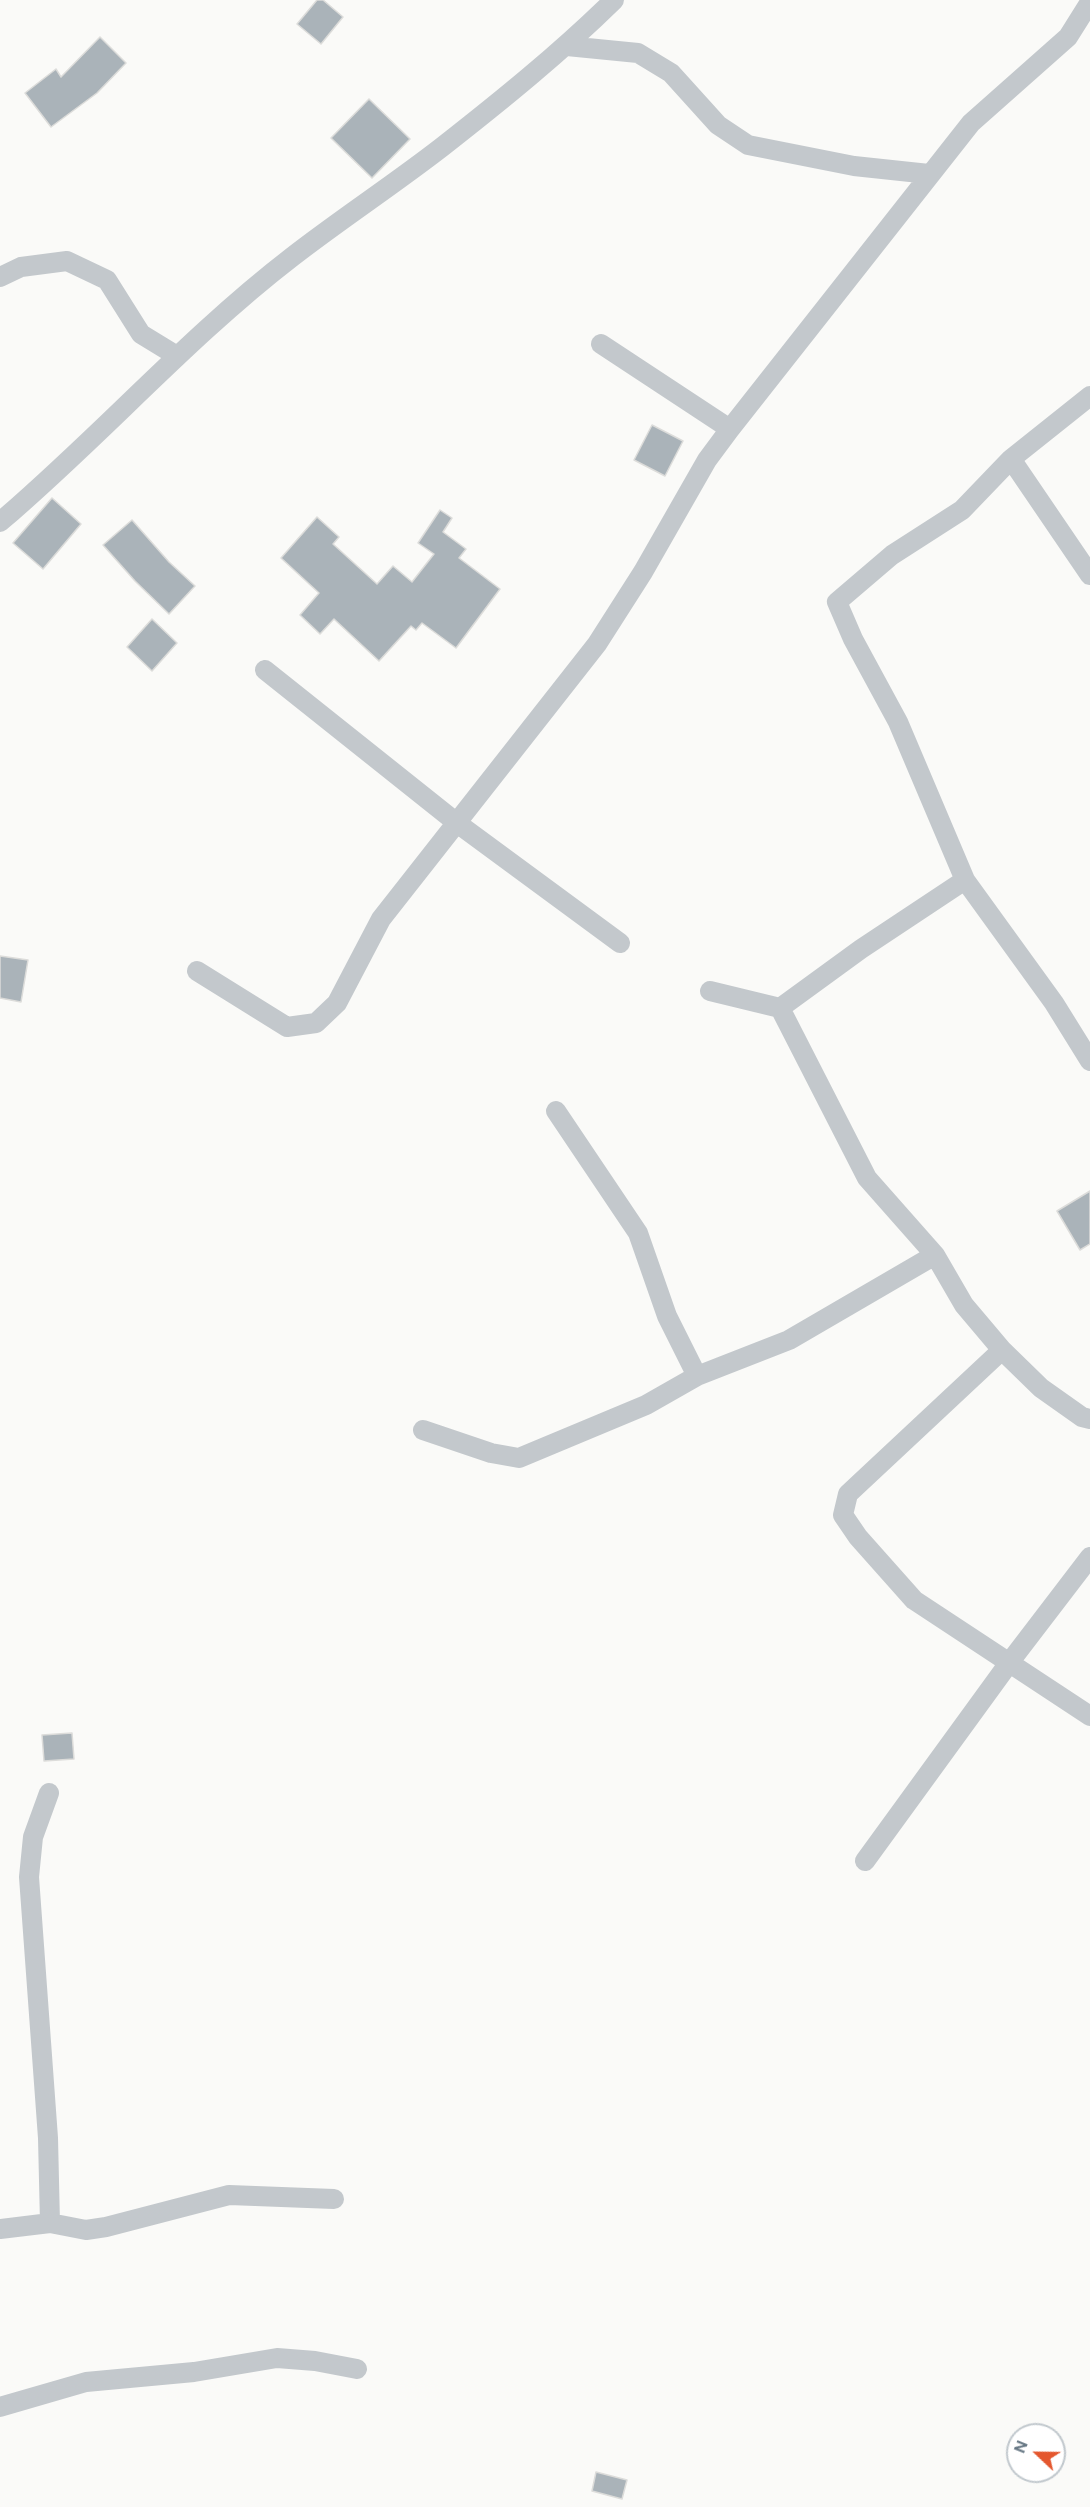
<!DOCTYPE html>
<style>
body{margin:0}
#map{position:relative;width:1090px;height:2507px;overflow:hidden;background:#fafaf8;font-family:"DM Sans",sans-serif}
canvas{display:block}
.north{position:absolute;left:1006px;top:2423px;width:60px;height:60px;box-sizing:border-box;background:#fff;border:2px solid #c1c8cd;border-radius:50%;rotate:292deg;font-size:16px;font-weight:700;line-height:24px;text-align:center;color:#657683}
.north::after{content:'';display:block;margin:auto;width:21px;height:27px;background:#e4572e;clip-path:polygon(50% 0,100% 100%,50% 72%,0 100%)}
</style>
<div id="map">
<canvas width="1090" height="2507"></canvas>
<div class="north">N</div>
</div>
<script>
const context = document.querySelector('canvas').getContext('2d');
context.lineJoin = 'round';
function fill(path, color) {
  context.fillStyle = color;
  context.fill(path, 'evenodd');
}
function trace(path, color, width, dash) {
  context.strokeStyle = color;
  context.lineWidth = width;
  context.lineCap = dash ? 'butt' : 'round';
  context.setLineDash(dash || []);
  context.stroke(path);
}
const building = new Path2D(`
 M317,0H323L343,17L321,44L297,24Z
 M100,37L126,63L97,93L51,127L25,93L56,69L61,77Z
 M369,99L410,139L372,178L331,138Z
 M652,425L683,441L665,476L634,460Z
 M52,498L81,524L43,569L13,543Z
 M440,510L452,518L443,532L466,549L459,558L500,589L456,648L422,623L416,630L411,626L379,661L334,619L320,634L300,615L319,593L281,558L317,517L339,537L333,544L377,584L393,566L412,582L434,554L418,543Z
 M132,520L169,562L195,586L169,614L135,581L103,545Z
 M152,619L177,643L152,671L127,647Z
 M0,956L28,960L21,1002L0,998Z
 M1090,1191V1244L1080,1250L1057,1211Z
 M72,1733L74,1759L44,1761L42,1735Z
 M596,2472L627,2480L622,2499L592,2491Z`);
fill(building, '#aab3b9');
trace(building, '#dcdcda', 1.5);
trace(new Path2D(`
 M567,46L638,53L671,73L718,125L748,145L854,166L929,174
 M0,277L21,267L67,261L107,280L141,334L177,356
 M601,344L730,429
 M1090,396L1011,459L962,510L892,555L837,602L853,639L898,722L965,880L1054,1003L1090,1061
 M1011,459L1090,575
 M0,522C100,437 188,337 292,257C341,219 393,185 442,147C502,100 560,53 614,0
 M265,670L457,823L620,943
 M197,971L287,1027L316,1023L337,1003L381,919L597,644L643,572L707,460L730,429L971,123L1068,37L1090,2
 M710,991L780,1008L867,1178L935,1255L964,1305L1002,1350L1041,1388L1082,1417L1090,1419
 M780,1008L861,949L965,880
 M556,1111L638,1233L667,1316L697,1376
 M1002,1350L848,1494L843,1515L858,1537L914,1600L1090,1716
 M423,1430L491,1453L519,1458L646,1405L697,1376L789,1340L935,1255
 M49,1793L33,1837L29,1877L48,2138L50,2223
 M865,1861L1009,1663L1090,1557
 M0,2229L50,2223L86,2230L106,2227L229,2195L334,2199
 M0,2407L86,2382L194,2372L277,2358L315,2361L357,2369`), '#c3c8cc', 20);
</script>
